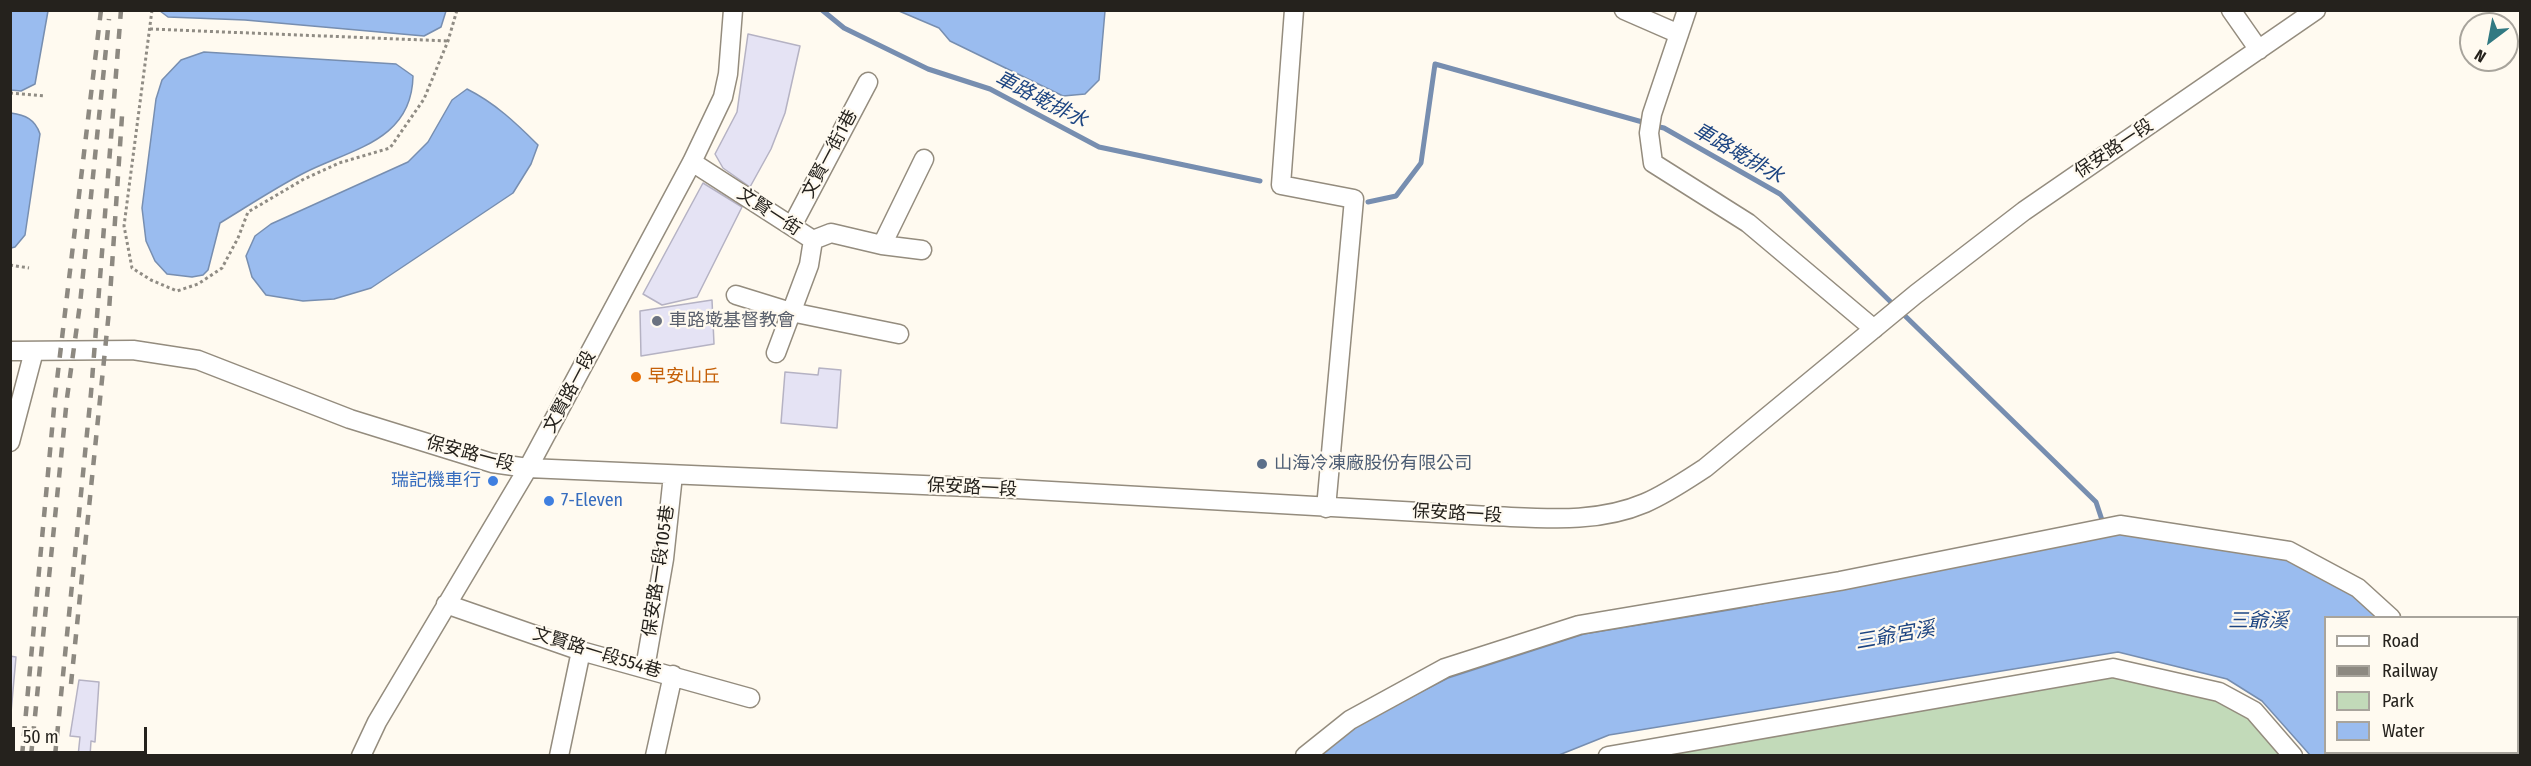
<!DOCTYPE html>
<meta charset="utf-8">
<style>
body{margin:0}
#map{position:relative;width:2531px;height:766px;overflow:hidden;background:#fffaf0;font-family:"Fira Sans Condensed",sans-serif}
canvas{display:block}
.frame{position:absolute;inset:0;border:12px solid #25221d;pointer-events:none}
.legend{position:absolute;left:2324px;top:616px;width:195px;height:138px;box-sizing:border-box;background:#fffaf0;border:2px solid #a8a49c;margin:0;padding:8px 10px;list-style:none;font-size:18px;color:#25221d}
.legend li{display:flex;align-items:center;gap:12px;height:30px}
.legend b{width:30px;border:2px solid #a8a49c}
.north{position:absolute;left:2459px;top:12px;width:60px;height:60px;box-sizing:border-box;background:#fffaf0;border:2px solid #a8a49c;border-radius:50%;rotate:212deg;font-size:16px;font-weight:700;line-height:24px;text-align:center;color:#25221d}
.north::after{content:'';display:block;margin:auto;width:21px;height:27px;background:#317982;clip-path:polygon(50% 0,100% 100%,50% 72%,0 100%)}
.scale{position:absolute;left:12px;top:727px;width:135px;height:27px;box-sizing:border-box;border:3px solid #25221d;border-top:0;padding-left:8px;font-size:18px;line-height:21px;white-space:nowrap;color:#25221d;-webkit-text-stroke:4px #fffaf0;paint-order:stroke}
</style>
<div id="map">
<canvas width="2531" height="766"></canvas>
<div class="frame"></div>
<ul class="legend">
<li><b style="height:8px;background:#fff"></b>Road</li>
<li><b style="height:8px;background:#8d8981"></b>Railway</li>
<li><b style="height:16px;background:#c2dab9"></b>Park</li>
<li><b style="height:16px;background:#9abcef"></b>Water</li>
</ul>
<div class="north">N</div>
<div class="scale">50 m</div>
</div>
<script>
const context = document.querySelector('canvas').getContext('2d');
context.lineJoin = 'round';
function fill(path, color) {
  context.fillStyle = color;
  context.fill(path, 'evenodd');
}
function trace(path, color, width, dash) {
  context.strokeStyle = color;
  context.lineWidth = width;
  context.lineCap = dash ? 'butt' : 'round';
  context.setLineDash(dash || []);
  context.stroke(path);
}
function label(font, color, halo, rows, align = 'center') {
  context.font = font + ' "Fira Sans Condensed","Noto Sans TC",sans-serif';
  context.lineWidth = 4.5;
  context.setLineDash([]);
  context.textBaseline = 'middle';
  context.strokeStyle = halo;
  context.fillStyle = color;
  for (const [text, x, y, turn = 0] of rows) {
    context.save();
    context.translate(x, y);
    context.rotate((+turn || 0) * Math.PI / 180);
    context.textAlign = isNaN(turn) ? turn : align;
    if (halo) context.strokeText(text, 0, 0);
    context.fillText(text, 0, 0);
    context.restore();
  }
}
fill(new Path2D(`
 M2113,668L2219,692L2293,756H1608Z`), '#c2dab9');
const water = new Path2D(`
 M11,10L48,11L35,84L21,91L11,90Z
 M160,11V10L446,11L441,27L424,36L245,20L168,17Z
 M899,11H1105L1099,80L1085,94L1063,96L950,41L939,28Z
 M204,52L396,64L413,76C412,141 351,149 304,173C275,188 248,206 220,223L208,270L203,275L192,277L167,274L155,261L146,241L142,208L156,99L162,80L181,60Z
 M467,89C495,103 516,123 538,145L531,164L513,193L371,288L334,299L303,301L266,295L252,277L246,256L255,236L271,224L408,162L428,142L452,100Z
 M11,113C25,115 35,119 40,134L25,235L15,247L11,248Z
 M2122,533L2287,560L2353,593L2380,617L2326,618V752H2455L2456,755H2310L2262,701L2227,679L2118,652L1609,735L1559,755L1319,756L1353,727L1448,678L1584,634L1735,609Z`);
fill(water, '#9abcef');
trace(water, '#778eb0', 1.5);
trace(new Path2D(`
 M822,10L844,28L928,69L990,89L1099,147L1260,181
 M1655,126L1664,128L1780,194L2096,502L2103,523
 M1368,202L1396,196L1421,163L1435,64L1646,123`), '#778eb0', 5);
const building = new Path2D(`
 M748,34L800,46L785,113L771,149L750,187L723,168L715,154L737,112Z
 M703,183L742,207L697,297L662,305L643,294Z
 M712,300L714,344L641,356L640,311Z
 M819,368L841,370L837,428L781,423L785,372L818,375Z
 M10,656L16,657L10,724Z
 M79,680L99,682L95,742L91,741L90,756H78L80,737L70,736Z`);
fill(building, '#e5e3f4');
trace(building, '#b5b2c3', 1.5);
const minor = new Path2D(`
 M1294,10L1281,185L1354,199L1326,508
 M1624,10L1679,34
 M1687,10L1652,114L1649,133L1653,163L1748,223L1874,329
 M2231,10L2259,50
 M692,162L813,240L831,233L882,245L922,250
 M792,226L868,82
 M882,245L924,159
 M736,295L791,312L899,334
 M10,351L133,350L198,360L350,419L492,463L528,468L1016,489L1490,516C1543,518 1596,524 1645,503C1666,494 1685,481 1705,468L1916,294L2024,211L2316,10
 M776,353L809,265L813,240
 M10,442L34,351
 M446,604L581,651L750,698
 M645,668L664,559L673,475
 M2466,752L2467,756
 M361,756L377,722L528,468L692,162L723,97L728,74L733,10
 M559,756L581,651
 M655,756L673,675
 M1305,756L1350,720L1445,668L1579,625L1840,581L2120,525L2289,551L2358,588L2391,618
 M1608,756L2113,668L2219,692L2254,711L2293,756`);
trace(minor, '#948c7e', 21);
trace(new Path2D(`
 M152,10L124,226L132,268L151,280L177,291L198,284L222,268L238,238L248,212L304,179L339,163L390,148L424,99L448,41L457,10
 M150,29L448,41
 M10,93L45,96
 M10,265L29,268`), '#908c84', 3, [3, 3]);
trace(minor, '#fff', 18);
trace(new Path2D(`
 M71,684L109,311L122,116
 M22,756L55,397L101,10
 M31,756L67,398L80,304L109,19
 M55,756L91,393L121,10`), '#8d8981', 4.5, [10, 10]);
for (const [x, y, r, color] of [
 [657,321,6,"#6b7280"],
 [636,377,6,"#e8710a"],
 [1262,464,6,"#5c6f8a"],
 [493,481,6,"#3f7fe0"],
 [549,501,6,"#3f7fe0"]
]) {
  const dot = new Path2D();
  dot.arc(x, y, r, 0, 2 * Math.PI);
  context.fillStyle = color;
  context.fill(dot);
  trace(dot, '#fffaf0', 2);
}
label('18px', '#25221d', '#fffaf0', [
 ["保安路一段",2114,149,-34],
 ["文賢一街1巷",830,154,-62],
 ["文賢一街",769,212,33],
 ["文賢路一段",570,392,-62],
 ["保安路一段",470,454,15],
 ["保安路一段",972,488,3],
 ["保安路一段",1457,514,3],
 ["保安路一段105巷",659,571,-82],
 ["文賢路一段554巷",597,653,17]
]);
label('18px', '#5b616d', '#fffaf0', [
 ["車路墘基督教會",669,321]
], 'left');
label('18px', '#c56008', '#fffaf0', [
 ["早安山丘",648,377]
], 'left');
label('18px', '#4e5e75', '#fffaf0', [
 ["山海冷凍廠股份有限公司",1274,464]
], 'left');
label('18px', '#366cbe', '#fffaf0', [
 ["瑞記機車行",481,481],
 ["7-Eleven",561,501,"left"]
], 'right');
label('italic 20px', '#1d4582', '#fffaf0', [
 ["車路墘排水",1041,100,27],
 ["車路墘排水",1738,154,30],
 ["三爺溪",2258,621],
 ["三爺宮溪",1895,636,-10]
]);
</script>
